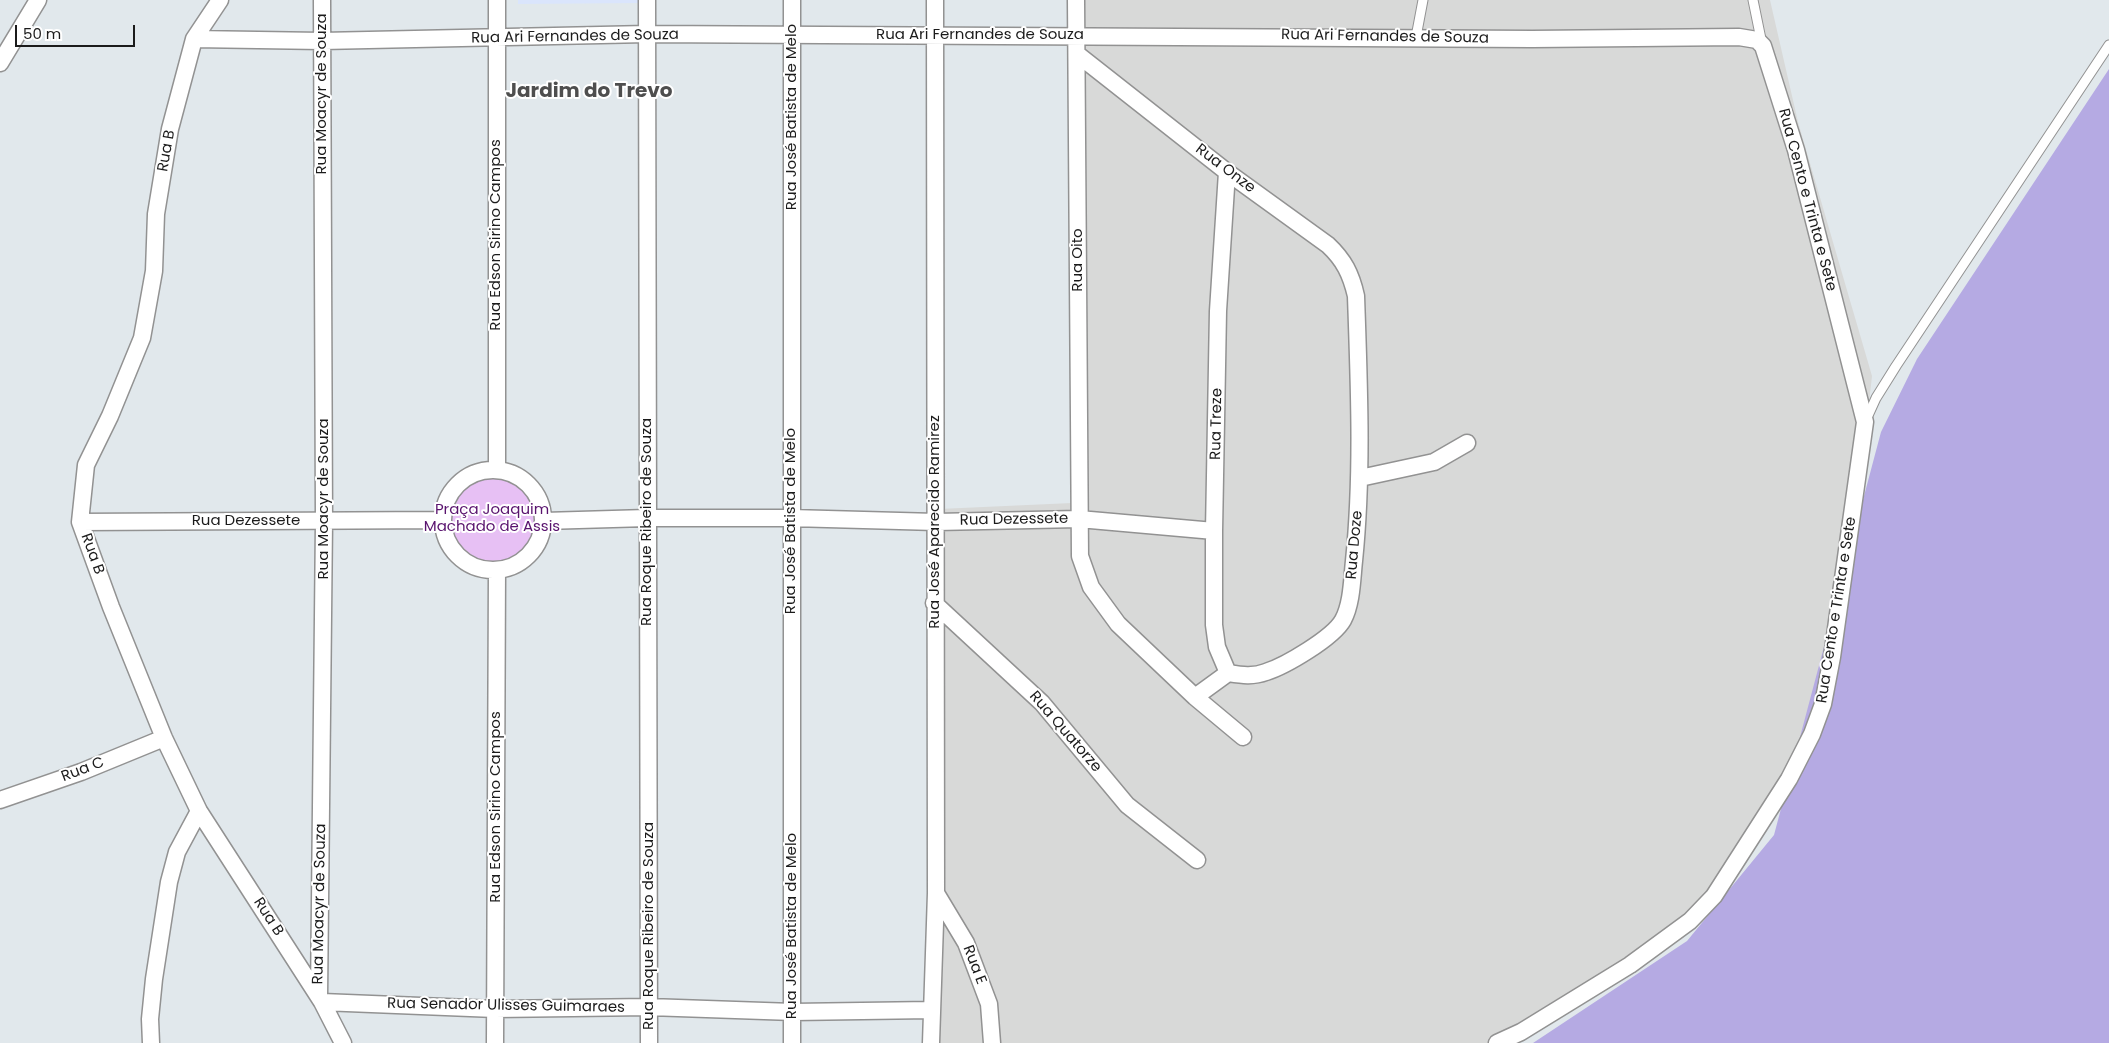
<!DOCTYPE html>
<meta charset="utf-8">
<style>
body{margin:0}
#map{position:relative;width:2109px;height:1043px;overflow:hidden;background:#e1e8ec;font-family:Poppins,sans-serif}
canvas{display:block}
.scale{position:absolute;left:15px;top:25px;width:120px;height:22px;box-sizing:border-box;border:2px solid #1b1b1b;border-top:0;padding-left:6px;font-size:15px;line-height:18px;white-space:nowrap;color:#1b1b1b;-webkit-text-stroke:4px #fff;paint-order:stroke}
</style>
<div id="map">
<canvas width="2109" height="1043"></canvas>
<div class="scale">50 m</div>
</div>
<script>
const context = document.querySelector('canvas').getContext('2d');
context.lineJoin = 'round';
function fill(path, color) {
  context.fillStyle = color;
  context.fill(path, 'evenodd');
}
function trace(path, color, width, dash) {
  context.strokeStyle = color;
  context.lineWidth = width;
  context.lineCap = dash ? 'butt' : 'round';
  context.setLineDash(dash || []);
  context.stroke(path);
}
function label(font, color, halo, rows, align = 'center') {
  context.font = font + ' Poppins,sans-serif';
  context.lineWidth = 4;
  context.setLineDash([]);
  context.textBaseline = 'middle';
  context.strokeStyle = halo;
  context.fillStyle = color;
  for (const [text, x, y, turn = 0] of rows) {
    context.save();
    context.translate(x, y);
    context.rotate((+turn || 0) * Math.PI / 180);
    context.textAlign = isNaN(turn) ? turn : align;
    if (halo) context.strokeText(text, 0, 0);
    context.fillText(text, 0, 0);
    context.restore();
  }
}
fill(new Path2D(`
 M1082,0H1770L1798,122L1872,376L1841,658L1783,804L1704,916L1493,1043H936L939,509L1072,503Z`), '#d8d9d8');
fill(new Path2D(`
 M518,0H640V3L518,4Z`), '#dae5fc');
fill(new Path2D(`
 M2109,69V1043H1533L1687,941L1774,835L1881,432L1917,359Z`), '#b5aae3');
fill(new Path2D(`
 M446 519a47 47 0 1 1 94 0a47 47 0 1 1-94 0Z`), '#e7c0f4');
const lane = new Path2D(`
 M1753,0L1762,44
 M1416,37L1423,0
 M1866,420L1876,398L1896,366L2109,45`);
const street = new Path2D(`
 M220,0L194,39L170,129L156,214L154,271L142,338L110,416L86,465L80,522L111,607L164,738L199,811L322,1002L343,1043
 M647,0L649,1043
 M792,0V1043
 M1076,0L1080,556L1091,587L1118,624L1195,697L1243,737
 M194,39L322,41L647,34L1532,39L1739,37L1757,40L1763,46L1796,150L1865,422L1832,657L1823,704L1812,734L1789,779L1714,896L1690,921L1630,965L1521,1032L1497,1043
 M1077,54L1227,172L1328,245C1344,260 1351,274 1356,296C1359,384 1363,473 1354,561C1352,579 1352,603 1343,620C1333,638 1285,666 1266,672C1253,677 1241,675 1228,673L1195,697
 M0,63L38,0
 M1227,172L1218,311L1214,531V625L1217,647L1228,673
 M497,469V0
 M443 520a50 50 0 1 1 100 0a50 50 0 1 1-100 0Z
 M1360,478L1434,462L1467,443
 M544,521L647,518H791L936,522L1079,519L1214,531
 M80,522L442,520
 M934,603L1042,703L1127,805L1197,860
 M0,800L81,772L164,738
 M936,893L966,943L989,1004L992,1043
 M319,997L324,521L322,0
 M322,1002L495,1009L649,1007L793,1012L931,1010
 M151,1043L150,1019L154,979L169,882L177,852L199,811
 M495,1043L497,570
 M931,1043L936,893L935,0`);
trace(lane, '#929292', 11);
trace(street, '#929292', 19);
trace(lane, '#fff', 9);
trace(street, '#fff', 16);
label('15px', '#1b1b1b', '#fff', [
 ["Rua Ari Fernandes de Souza",980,35],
 ["Rua Ari Fernandes de Souza",575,37,-1],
 ["Rua Ari Fernandes de Souza",1385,37,1],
 ["Rua Moacyr de Souza",322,94,-90],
 ["Rua José Batista de Melo",792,117,-90],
 ["Rua B",167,151,-80],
 ["Rua Onze",1225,169,37],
 ["Rua Cento e Trinta e Sete",1807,200,75],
 ["Rua Edson Sirino Campos",496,235,-90],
 ["Rua Oito",1078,260,-90],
 ["Rua Treze",1217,424,-89],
 ["Rua Moacyr de Souza",324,499,-90],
 ["Rua Dezessete",1014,520,-1],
 ["Rua Dezessete",246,521],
 ["Rua José Batista de Melo",791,521,-90],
 ["Rua Roque Ribeiro de Souza",647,522,-90],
 ["Rua José Aparecido Ramirez",935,522,-90],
 ["Rua Doze",1355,545,-85],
 ["Rua B",92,554,70],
 ["Rua Cento e Trinta e Sete",1837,610,-81],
 ["Rua Quatorze",1065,732,49],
 ["Rua C",83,770,-21],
 ["Rua Edson Sirino Campos",496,807,-90],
 ["Rua Moacyr de Souza",320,904,-89],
 ["Rua B",268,917,57],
 ["Rua Roque Ribeiro de Souza",649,926,-90],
 ["Rua José Batista de Melo",792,926,-90],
 ["Rua E",974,965,69],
 ["Rua Senador Ulisses Guimaraes",506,1006,1]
]);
label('15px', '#59136e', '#fff', [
 ["Praça Joaquim",492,510],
 ["Machado de Assis",492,527]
]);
label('bold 20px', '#4e4e4e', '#fff', [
 ["Jardim do Trevo",589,92]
]);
</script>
